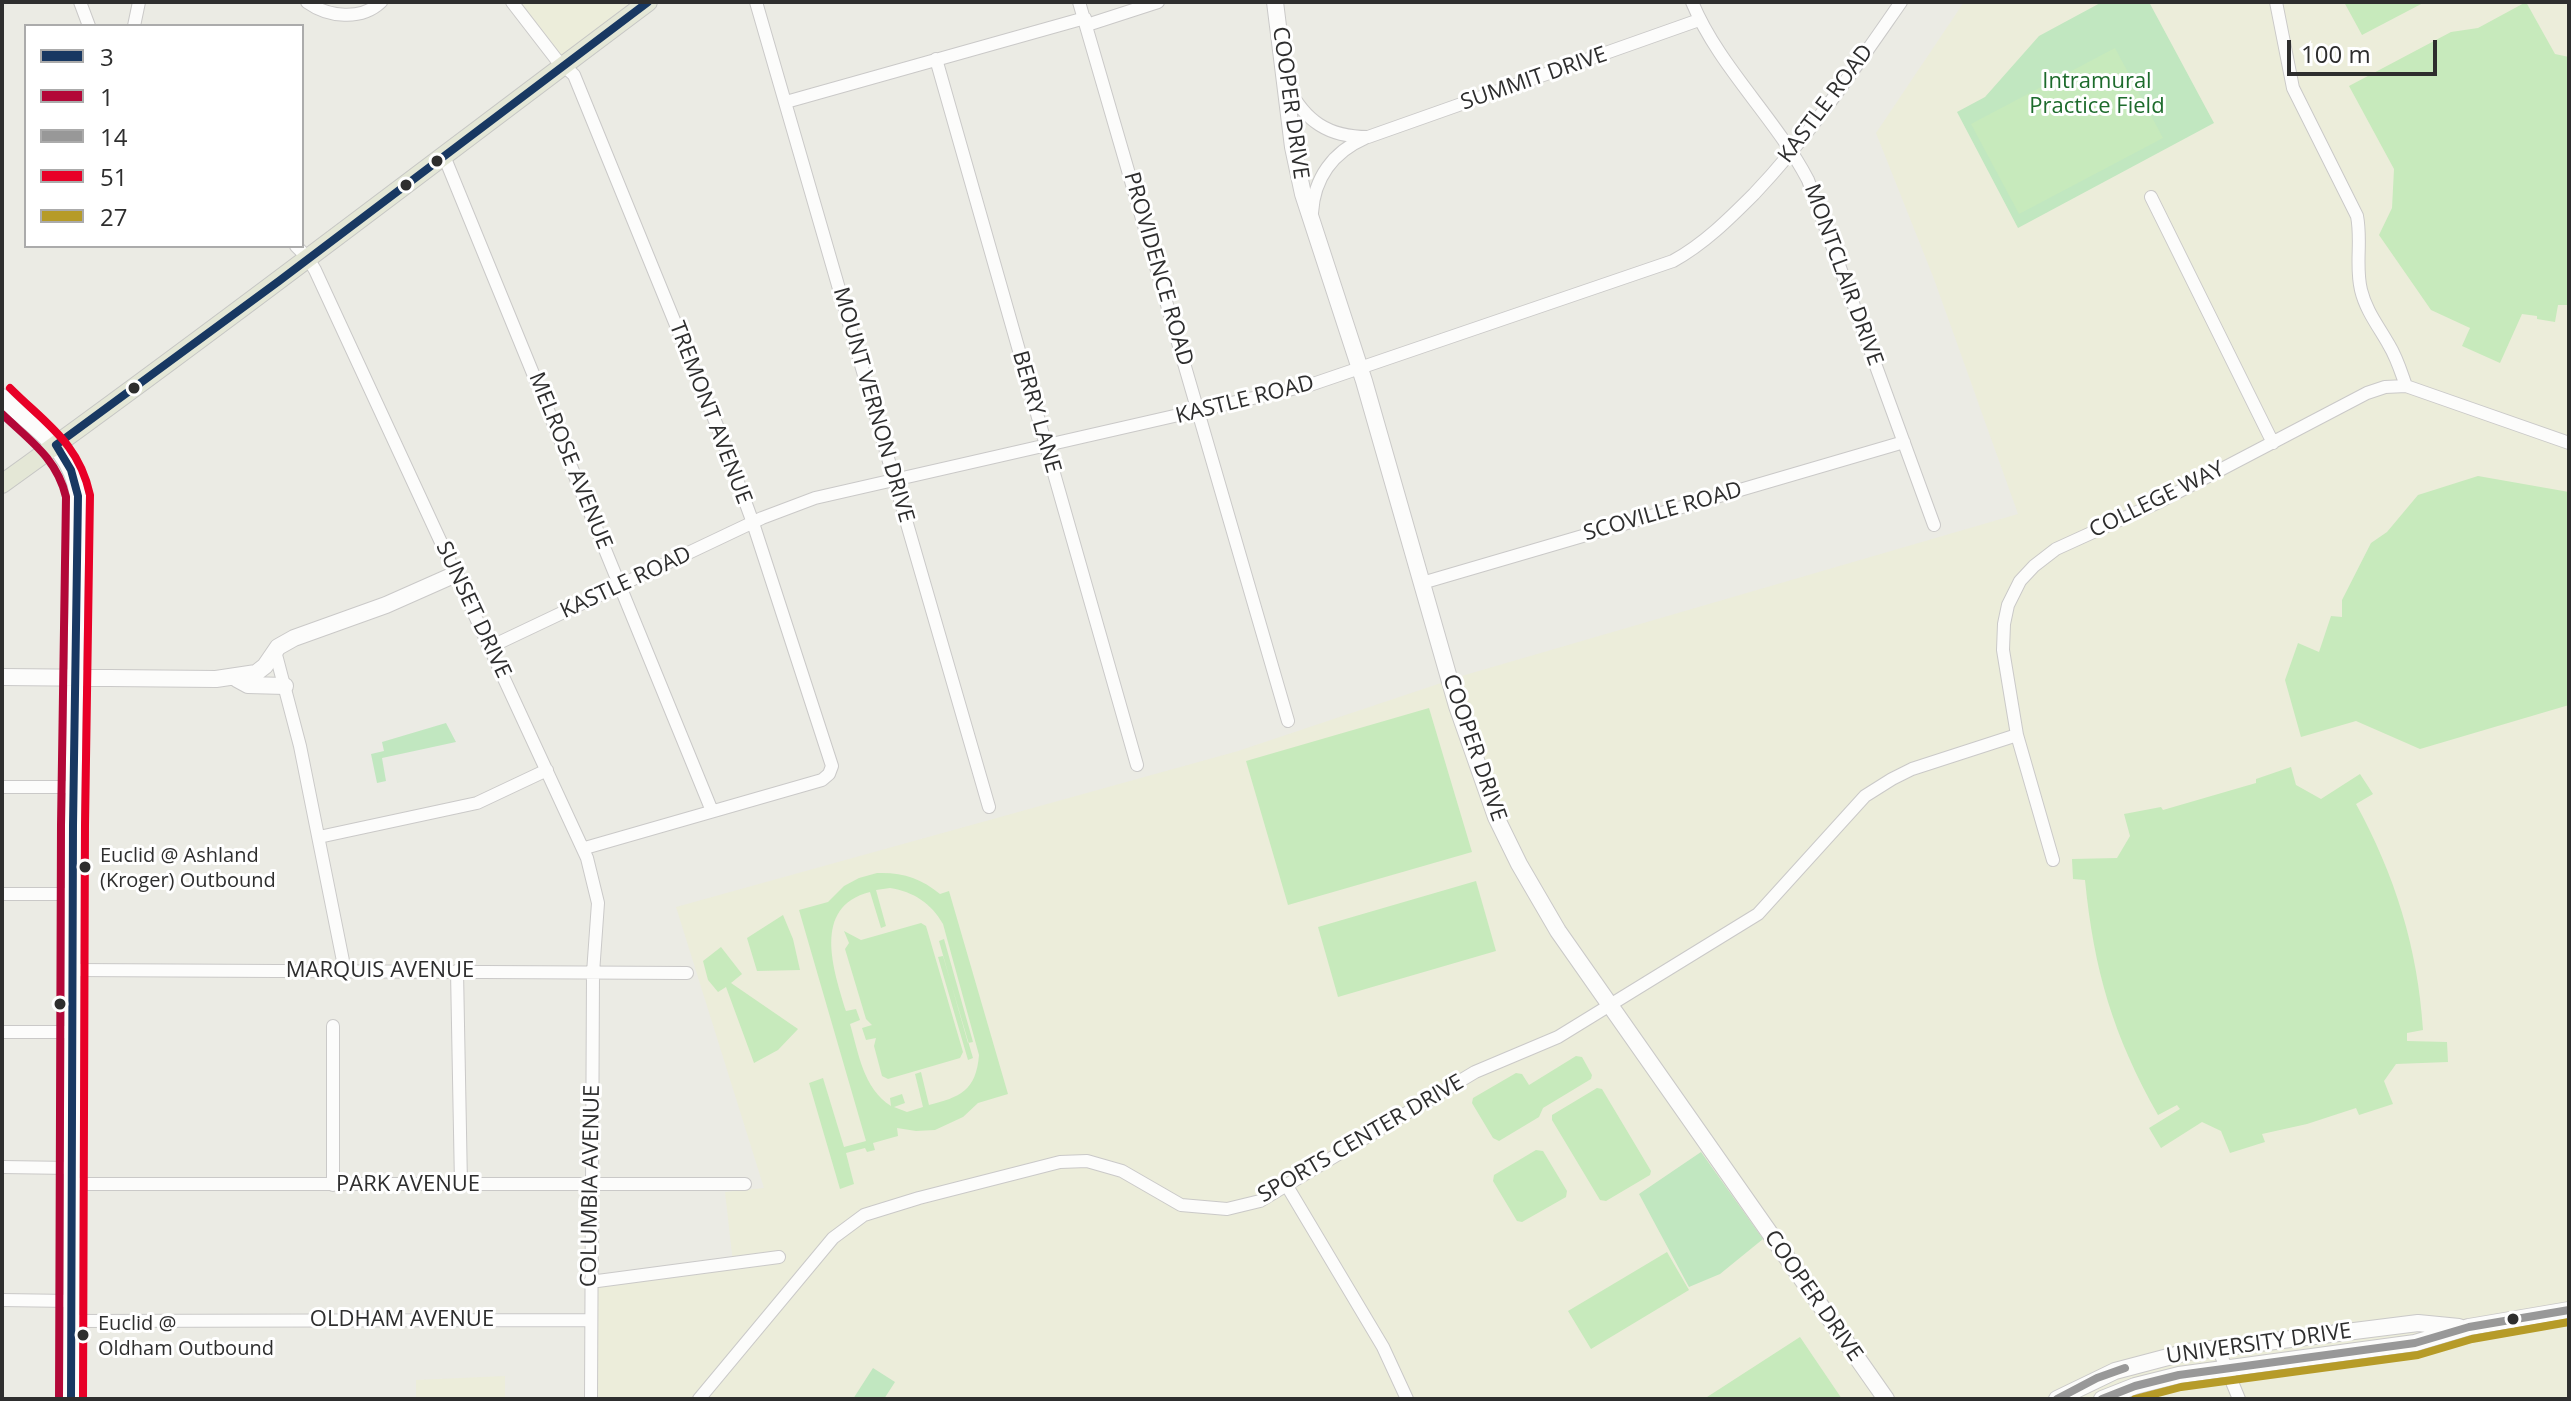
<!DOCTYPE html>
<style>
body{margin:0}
#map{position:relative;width:2571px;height:1401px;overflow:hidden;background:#ebebe4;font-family:"Open Sans",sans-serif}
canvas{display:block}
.frame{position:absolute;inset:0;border:4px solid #2e2e2e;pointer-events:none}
.legend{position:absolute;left:24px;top:24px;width:280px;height:224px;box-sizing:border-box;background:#fff;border:2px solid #ababab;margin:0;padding:10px 14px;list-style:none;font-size:24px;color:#2e2e2e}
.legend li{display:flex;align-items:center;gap:16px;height:40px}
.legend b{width:40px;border:2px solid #ababab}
.scale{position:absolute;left:2287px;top:40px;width:150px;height:36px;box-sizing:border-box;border:4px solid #2e2e2e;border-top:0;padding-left:10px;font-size:24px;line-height:28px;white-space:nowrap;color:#2e2e2e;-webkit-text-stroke:6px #fff;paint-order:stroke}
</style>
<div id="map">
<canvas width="2571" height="1401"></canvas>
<div class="frame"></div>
<ul class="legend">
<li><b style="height:10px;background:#183862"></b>3</li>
<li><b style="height:10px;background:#b30738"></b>1</li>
<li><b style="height:10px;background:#989898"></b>14</li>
<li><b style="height:10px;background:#e80027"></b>51</li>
<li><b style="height:10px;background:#b69b28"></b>27</li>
</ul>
<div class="scale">100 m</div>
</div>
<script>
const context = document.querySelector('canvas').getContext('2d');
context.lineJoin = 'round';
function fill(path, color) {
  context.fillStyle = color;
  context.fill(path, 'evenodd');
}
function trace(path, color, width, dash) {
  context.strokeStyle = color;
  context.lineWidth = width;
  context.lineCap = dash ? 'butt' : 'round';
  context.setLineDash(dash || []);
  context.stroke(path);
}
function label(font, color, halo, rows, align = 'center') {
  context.font = font + ' "Open Sans",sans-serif';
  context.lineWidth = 6;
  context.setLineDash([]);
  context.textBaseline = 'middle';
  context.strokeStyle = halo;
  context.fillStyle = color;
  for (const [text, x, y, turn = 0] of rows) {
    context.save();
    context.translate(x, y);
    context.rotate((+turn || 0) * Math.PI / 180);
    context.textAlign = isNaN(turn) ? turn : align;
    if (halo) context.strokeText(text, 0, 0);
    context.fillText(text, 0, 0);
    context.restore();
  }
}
fill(new Path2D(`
 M512,2H648L563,66Z
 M1964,2H2569V1399H590V1282L733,1263L725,1192L764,1188L676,907L1238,751L1465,675L2018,514L1934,279L1876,133Z
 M505,1376V1399H416V1380Z`), '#ecedda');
fill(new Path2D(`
 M2102,2H2149L2214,123L2018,228L1957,112L1985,97L2039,36Z
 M446,723L456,742L382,758L386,781L377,783L371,754L384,751L382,742Z
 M1701,1152L1763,1239L1720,1274L1689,1287L1639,1194Z
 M873,1368L895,1382L884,1399H853Z`), '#c1e7c0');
fill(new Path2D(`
 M2344,2H2425L2362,35Z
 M2526,2L2555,54L2569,57V305H2558L2555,322L2537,319V316L2522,314L2500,363L2462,346L2470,328L2431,310L2379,235L2392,208L2394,169L2349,86L2451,32L2478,28Z
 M2115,48L2163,138L2019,214L1971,124Z
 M2478,476L2569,492V705L2420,749L2356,721L2301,737L2285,680L2298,643L2319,652L2331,616L2342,617V600L2371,543L2387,532L2418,495Z
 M1429,708L1472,852L1288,905L1246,761Z
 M2291,767L2296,785L2321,799L2360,774L2373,794L2356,804C2395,875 2418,949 2423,1030L2407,1033V1041L2447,1042L2448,1062L2396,1064L2384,1081L2393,1104L2359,1115L2356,1108L2307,1124L2262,1134L2265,1142L2230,1153L2221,1131L2202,1122L2161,1148L2149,1128L2180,1109L2177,1105L2158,1115C2113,1035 2094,971 2085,880L2073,879L2072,859L2117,858L2130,836L2124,814L2161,807L2163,810L2256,783V779Z
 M877,873C902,872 921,878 940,894L949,891L1008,1094L978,1103L963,1117L935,1130L916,1131L897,1128L898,1136L873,1143L875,1150L867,1152L865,1148L846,1153L854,1184L840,1189L809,1083L823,1078L844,1147L866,1141L799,910L828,902L844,886L859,878ZM890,888C914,892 931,903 943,924L979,1055C976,1091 960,1097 929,1105L921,1072L915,1074L923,1107L907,1112L894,1107L905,1103L902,1094L890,1098L891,1106C863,1088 859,1054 850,1024L860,1020L856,1009L846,1011C834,971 811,907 870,892L881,928L886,926L876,890Z
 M1476,881L1496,951L1338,997L1318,927Z
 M783,915L793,939L800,970L757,971L747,938Z
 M921,923L926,926L963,1052L960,1058L888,1079L882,1076L874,1046L876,1038L866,1040L862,1028L872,1025L866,1019L845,949L849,943L844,931L861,940Z
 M944,939L973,1042L968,1043L939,941Z
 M721,947L742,974L731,983L798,1029L778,1050L754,1063L726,987L718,992L708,980L703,961Z
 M943,956L973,1058L968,1060L938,957Z
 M1576,1056L1582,1057L1592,1075L1591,1079L1543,1108L1539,1117L1499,1141L1493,1138L1472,1103L1473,1098L1516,1073L1522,1074L1529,1085Z
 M1597,1088L1602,1089L1651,1171L1650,1175L1606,1201L1600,1200L1552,1120V1115Z
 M1536,1150L1543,1151L1567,1191L1566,1197L1522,1222L1517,1221L1493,1181L1494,1175Z
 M1667,1252L1689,1290L1591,1349L1568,1311Z
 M1800,1337L1842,1399H1704Z`), '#c7eabc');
const street = new Path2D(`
 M80,2L89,26
 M307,2C328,17 361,21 381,2
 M512,2L556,59L574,75L720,433L753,523L832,766L829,774L822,780L585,848
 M756,2L989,807
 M1079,2L1288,721
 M1692,2C1719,67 1775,117 1808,180L1934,525
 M2276,2L2293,88L2357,216C2362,241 2355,266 2361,290C2366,311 2379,327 2389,345C2397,358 2401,372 2406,386
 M1087,25L1158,2
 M134,26L139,2
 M936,59L1137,765
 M1288,87C1305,121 1328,137 1368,137L1699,20
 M786,102L1085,18
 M444,156L712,811
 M2151,197L2273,443
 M1312,213C1314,178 1333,152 1365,138
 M296,246L307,257L315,270L587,858L598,903L593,973L591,1399
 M1422,583L1904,442
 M490,647L762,518L815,498L1310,385L1673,261C1704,244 1729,219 1754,194C1810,135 1855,68 1901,2
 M275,651L300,746L345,971
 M2,787H74
 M319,837L477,803L547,770
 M2053,860L2017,735L2003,650L2004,624L2008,605L2020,581L2034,566L2056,549L2157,503L2367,393L2385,387L2406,386L2569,443
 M2,894H73
 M73,970L687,973
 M457,971L461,1185
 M333,1026V1185
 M2,1032H72
 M2,1167L71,1168
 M71,1184H745
 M1287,1186L1383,1347L1407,1399
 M590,1282L779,1257
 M2,1300L70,1301
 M70,1321L590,1320
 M2218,1348L2239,1399
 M699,1399L833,1238L864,1215L919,1198L1060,1162L1087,1161L1122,1171L1181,1205L1227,1209L1260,1201L1475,1072L1558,1037L1758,914L1865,796L1892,779L1912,769L2017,735`);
const secondary = new Path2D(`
 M1275,2L1293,147L1303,194L1364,381L1457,706L1496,817L1519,864L1558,931L1886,1399
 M2,397C34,431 71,446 78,496L73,825L71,1399
 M2,677L216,679L256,673L265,666L278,647L294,638L386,605L456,574
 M237,679L248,685L285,686
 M2057,1399L2115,1371L2187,1352L2418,1323L2459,1327
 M2102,1399L2135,1386L2179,1375L2415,1343L2469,1327L2569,1310`);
const primary = new Path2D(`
 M2,484C220,327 433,163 648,2`);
trace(street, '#cac9c8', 14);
trace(secondary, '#cac9c8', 18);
trace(primary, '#c6c6c4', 20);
trace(street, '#fcfcfb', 12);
trace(secondary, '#fcfcfb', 16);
trace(primary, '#e4e7d6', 18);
trace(new Path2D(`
 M56,445L71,470L78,496L73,825L71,1399
 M56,445L279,281L648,2`), '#183862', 8);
trace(new Path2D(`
 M2,414C29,440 57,458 66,497L61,825L59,1399`), '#b30738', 8);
trace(new Path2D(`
 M2057,1399L2097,1378L2125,1368
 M2102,1399L2135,1386L2179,1375L2415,1343L2469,1327L2569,1310`), '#989898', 8);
trace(new Path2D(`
 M10,388C46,424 79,443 90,495L85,825L83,1399`), '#e80027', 8);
trace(new Path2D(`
 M2135,1399L2181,1387L2418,1355L2472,1339L2569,1322`), '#b69b28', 8);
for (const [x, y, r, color] of [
 [437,161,7,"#2e2e2e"],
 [406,185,7,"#2e2e2e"],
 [134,388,7,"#2e2e2e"],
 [85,867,7,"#2e2e2e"],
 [60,1004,7,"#2e2e2e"],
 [2513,1319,7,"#2e2e2e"],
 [83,1335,7,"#2e2e2e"]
]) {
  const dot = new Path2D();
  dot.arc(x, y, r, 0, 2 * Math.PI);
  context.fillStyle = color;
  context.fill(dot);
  trace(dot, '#fff', 3);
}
label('20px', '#2e2e2e', '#fff', [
 ["Euclid @ Ashland",100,856],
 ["(Kroger) Outbound",100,881],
 ["Euclid @",98,1324],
 ["Oldham Outbound",98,1349]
], 'left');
label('22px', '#2e2e2e', '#fff', [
 ["SUMMIT DRIVE",1534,79,-19],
 ["COOPER DRIVE",1290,103,82],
 ["KASTLE ROAD",1826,104,-53],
 ["PROVIDENCE ROAD",1158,269,74],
 ["MONTCLAIR DRIVE",1843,275,70],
 ["KASTLE ROAD",1245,400,-14],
 ["MOUNT VERNON DRIVE",873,405,74],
 ["BERRY LANE",1036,412,74],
 ["TREMONT AVENUE",710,413,69],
 ["MELROSE AVENUE",570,461,68],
 ["COLLEGE WAY",2157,500,-26],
 ["SCOVILLE ROAD",1663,512,-16],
 ["KASTLE ROAD",626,583,-25],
 ["SUNSET DRIVE",473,610,65],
 ["COOPER DRIVE",1474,748,71],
 ["MARQUIS AVENUE",380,971],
 ["SPORTS CENTER DRIVE",1361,1139,-30],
 ["PARK AVENUE",408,1185],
 ["COLUMBIA AVENUE",591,1186,-89],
 ["COOPER DRIVE",1813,1296,55],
 ["OLDHAM AVENUE",402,1320],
 ["UNIVERSITY DRIVE",2259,1344,-8]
]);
label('22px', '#1d6b2c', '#fff', [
 ["Intramural",2097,82],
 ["Practice Field",2097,107]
]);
</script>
